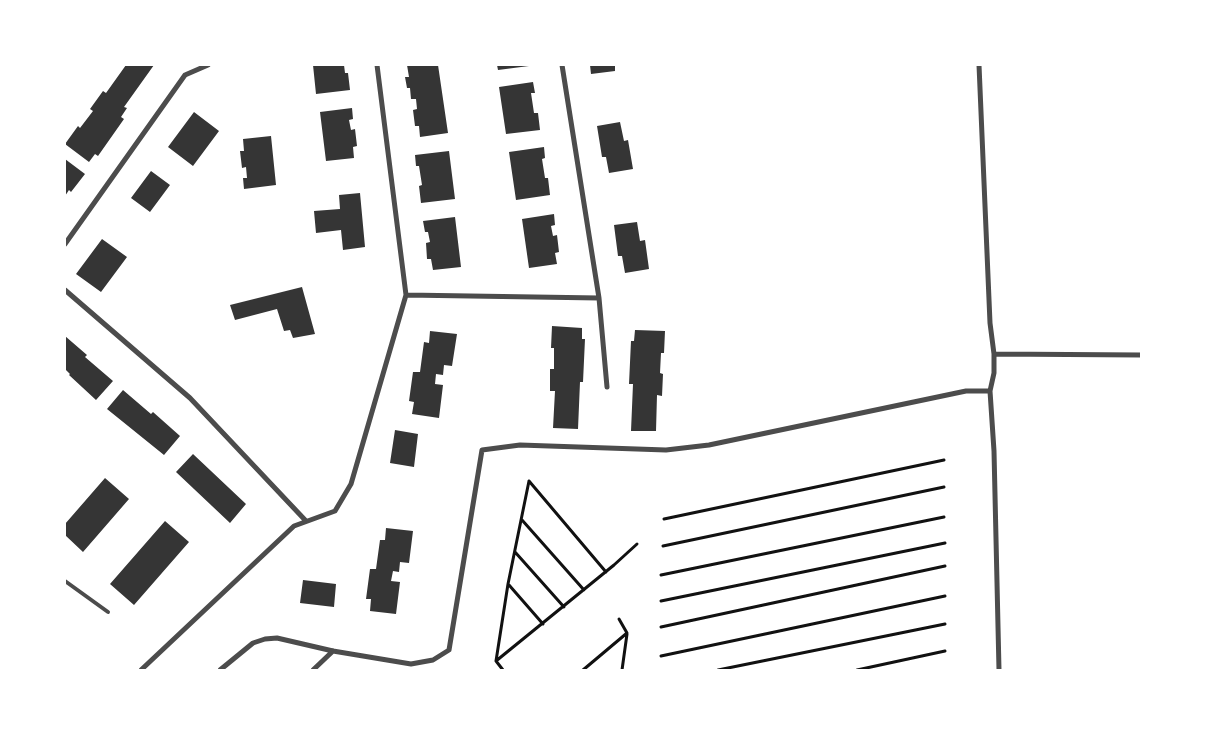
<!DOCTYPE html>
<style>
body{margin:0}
#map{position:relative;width:1206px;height:735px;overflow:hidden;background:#fff;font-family:"PT Sans",sans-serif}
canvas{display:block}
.frame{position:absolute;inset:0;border:66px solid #fff;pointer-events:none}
</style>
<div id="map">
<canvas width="1206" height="735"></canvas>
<div class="frame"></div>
</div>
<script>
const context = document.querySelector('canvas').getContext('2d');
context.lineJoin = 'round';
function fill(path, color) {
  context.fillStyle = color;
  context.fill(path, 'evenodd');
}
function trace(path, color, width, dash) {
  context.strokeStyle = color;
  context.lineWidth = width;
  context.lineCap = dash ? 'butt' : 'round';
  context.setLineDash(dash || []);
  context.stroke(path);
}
fill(new Path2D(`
 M126,65H154L124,107L127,108L121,117L124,119L98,156L95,154L89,162L65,144L78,126L80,128L93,111L90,109L103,91L106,93Z
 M313,65H344L345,73H348L350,90L316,94Z
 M407,65H438L448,133L420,137L419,126H415L413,110L417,109L416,99H411L410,88H407L405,77H409Z
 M497,65H528L529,66L498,70Z
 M590,65H615V71L591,74Z
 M533,82L535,93H531L534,113H538L540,130L506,134L499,87Z
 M352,108L353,119L349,120L351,130L355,129L357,146L353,147L354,158L326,161L320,112Z
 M194,112L219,131L193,166L168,147Z
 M620,122L624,141L628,140L633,169L609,173L606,157H602L597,126Z
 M271,136L276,185L244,189L243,178H247L246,167L242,168L240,151H244L243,139Z
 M544,147L545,158L542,159L545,178H548L550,195L516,200L509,152Z
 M449,151L455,199L421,203L419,186L422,185L419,166H416L415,155Z
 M65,159L85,174L71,192L69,190L65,196Z
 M151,171L170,185L150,212L131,198Z
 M360,193L365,247L343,250L341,230L316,233L314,211L340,209L339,195Z
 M554,214L555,225L551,226L553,236L557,235L559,252L555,253L557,264L529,268L522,219Z
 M455,217L461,267L433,270L431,259H427L426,243L430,242L428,232H425L423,221Z
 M637,222L640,241L645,240L649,269L625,273L622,256H618L614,225Z
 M102,239L127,257L101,292L76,274Z
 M302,287L315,334L293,338L290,330L284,331L277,309L235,320L230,305Z
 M552,326L582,328V339H585L583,382H580L578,429L553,428L555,391H550V369H554V348H551Z
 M635,330L665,331L664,353H661L660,373L663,374L662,396L657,395L656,431H631L633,384H629L631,341H634Z
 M430,331L457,334L452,366L444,365L443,375L436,374L435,384L443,385L439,418L412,414L414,402L409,401L413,372H420L424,342L429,343Z
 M65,336L87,355L85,357L113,381L96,400L69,375L70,374L65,369Z
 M123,390L151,414L153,412L180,436L164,455L107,409Z
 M395,430L418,434L414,467L390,463Z
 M193,454L246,504L230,523L176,472Z
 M105,478L129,499L83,552L65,535V524Z
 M165,521L189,542L134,605L110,584Z
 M386,528L413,531L409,563L400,562L399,572L393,571L391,581L400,582L396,614L370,611L371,599H366L370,569H376L380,540H385Z
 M303,580L336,584L334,607L300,603Z`), '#353535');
trace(new Path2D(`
 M529,481L606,572
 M664,519L944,460
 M522,520L584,590
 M663,546L944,487
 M515,552L564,607
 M661,575L944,517
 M509,585L543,624
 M661,601L945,543
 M661,627L945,566
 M661,656L945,596
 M496,661L508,584L529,481
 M503,670L496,661L614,565L637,544
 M583,670L627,633L619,619
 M622,670L627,634
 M718,670L945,624
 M857,670L945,651`), '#111', 3);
trace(new Path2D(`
 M65,581L108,612`), '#4c4c4c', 4);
trace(new Path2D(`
 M979,65L990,323L994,354V373L990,391L994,451L999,670
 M65,244L185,75L208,65
 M65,290L190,398L306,521
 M406,295L599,298L562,65
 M599,298L607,387
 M994,354L1141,355
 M141,670L294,526L335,511L351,484L406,295L377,65
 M220,670L253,643L265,639L277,638L333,651L411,664L433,660L449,650L482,450L520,445L666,450L709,445L966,391H990
 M313,670L333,651`), '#4c4c4c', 5);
</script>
